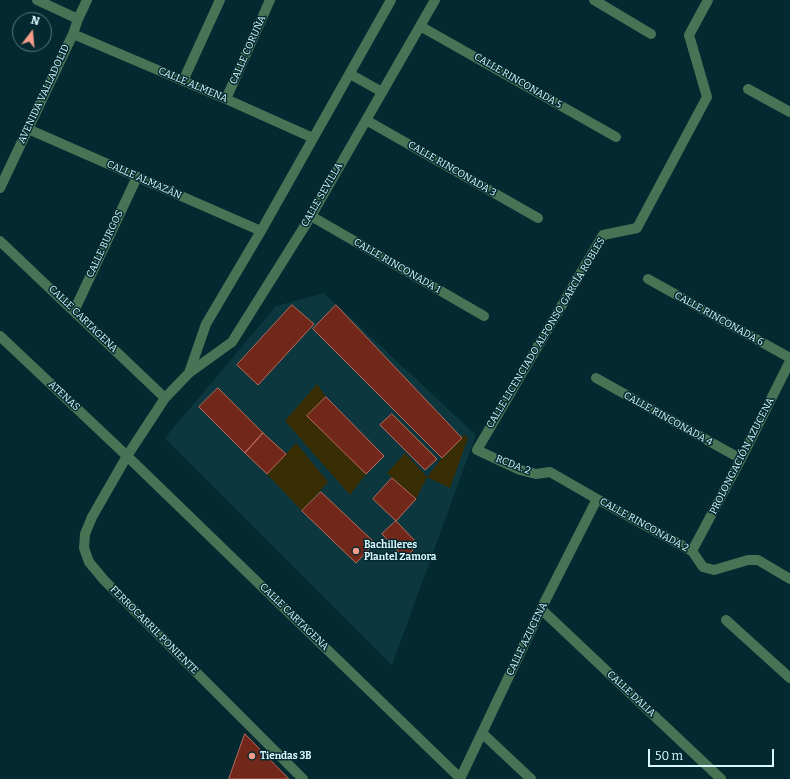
<!DOCTYPE html>
<meta charset="utf-8">
<style>
body{margin:0}
#map{position:relative;width:790px;height:779px;overflow:hidden;background:#042930;font-family:Bitter,serif}
canvas{display:block}
.north{position:absolute;left:12px;top:12px;width:40px;height:40px;box-sizing:border-box;background:#042930;border:1px solid #5a7c82;border-radius:50%;rotate:16deg;font-size:11px;font-weight:700;line-height:16px;text-align:center;color:#daf8fe}
.north::after{content:'';display:block;margin:auto;width:14px;height:18px;background:#f49d8b;clip-path:polygon(50% 0,100% 100%,50% 72%,0 100%)}
.scale{position:absolute;left:648px;top:749px;width:126px;height:18px;box-sizing:border-box;border:2px solid #daf8fe;border-top:0;padding-left:5px;font-size:12px;line-height:14px;white-space:nowrap;color:#daf8fe;-webkit-text-stroke:3px #042930;paint-order:stroke}
</style>
<div id="map">
<canvas width="790" height="779"></canvas>
<div class="north">N</div>
<div class="scale">50 m</div>
</div>
<script>
const context = document.querySelector('canvas').getContext('2d');
context.lineJoin = 'round';
function fill(path, color) {
  context.fillStyle = color;
  context.fill(path, 'evenodd');
}
function trace(path, color, width, dash) {
  context.strokeStyle = color;
  context.lineWidth = width;
  context.lineCap = dash ? 'butt' : 'round';
  context.setLineDash(dash || []);
  context.stroke(path);
}
function label(font, color, halo, rows, align = 'center') {
  context.font = font + ' Bitter,serif';
  context.lineWidth = 3;
  context.setLineDash([]);
  context.textBaseline = 'middle';
  context.strokeStyle = halo;
  context.fillStyle = color;
  for (const [text, x, y, turn = 0] of rows) {
    context.save();
    context.translate(x, y);
    context.rotate((+turn || 0) * Math.PI / 180);
    context.textAlign = isNaN(turn) ? turn : align;
    if (halo) context.strokeText(text, 0, 0);
    context.fillText(text, 0, 0);
    context.restore();
  }
}
fill(new Path2D(`
 M324,293L476,435L392,665L165,438L276,306Z`), '#0c373e');
fill(new Path2D(`
 M317,384L326,397L308,416L366,474L350,495L285,421Z
 M464,434L468,438L450,488L427,477L416,499L387,473L405,453L427,477L442,458L462,438Z
 M296,443L328,482L302,511L267,474Z`), '#392d03');
const building = new Path2D(`
 M292,305L314,324L258,385L237,365Z
 M336,305L462,438L442,458L313,329Z
 M218,388L263,433L245,453L199,407Z
 M326,397L384,456L366,474L307,416Z
 M392,414L437,459L425,470L380,425Z
 M263,433L286,454L267,474L245,453Z
 M392,478L416,499L396,521L373,499Z
 M321,492L375,543L356,563L302,511Z
 M396,521L418,544L405,559L382,534Z
 M245,734L289,779H229Z`);
fill(building, '#71281a');
trace(building, '#bb6b5a', 1);
trace(new Path2D(`
 M37,0L78,19
 M594,0L651,34
 M708,0L689,35L707,97L637,228L603,235L477,450L520,470L536,474L550,472L597,499L692,551L703,567L714,570L748,560H758L790,579
 M420,26L616,137
 M73,34L226,99L313,138
 M350,74L382,92
 M183,81L220,0
 M748,89L790,112
 M226,99L270,0
 M366,120L538,218
 M28,129L261,231
 M0,188L73,34L78,19L87,0
 M311,216L484,316
 M0,241L165,398
 M648,279L790,358
 M74,311L137,177
 M0,336L127,456L461,779
 M189,373L206,324L261,231L391,0
 M596,378L741,459
 M692,551L741,459L790,361
 M541,609L721,779
 M726,620L790,678
 M482,733L531,779
 M303,779L104,580L89,562L84,548L85,534L92,517L127,456L165,398L189,373L232,342L311,216L435,0
 M460,779L541,609L597,499`), '#487355', 10);
for (const [x, y, r, color] of [
 [356,551,4,"#f49d8b"],
 [252,756,4,"#f49d8b"]
]) {
  const dot = new Path2D();
  dot.arc(x, y, r, 0, 2 * Math.PI);
  context.fillStyle = color;
  context.fill(dot);
  trace(dot, '#042930', 1.5);
}
label('10px', '#daf8fe', '#042930', [
 ["CALLE CORUÑA",248,50,-66],
 ["CALLE RINCONADA 5",518,81,30],
 ["CALLE ALMENA",193,85,23],
 ["AVENIDA VALLADOLID",44,94,-65],
 ["CALLE RINCONADA 3",452,169,30],
 ["CALLE ALMAZÁN",144,180,24],
 ["CALLE SEVILLA",322,195,-60],
 ["CALLE BURGOS",105,244,-65],
 ["CALLE RINCONADA 1",397,266,30],
 ["CALLE CARTAGENA",83,319,44],
 ["CALLE RINCONADA 6",719,319,29],
 ["CALLE LICENCIADO ALFONSO GARCÍA ROBLES",546,333,-59],
 ["ATENAS",64,396,43],
 ["CALLE RINCONADA 4",668,419,29],
 ["PROLONGACIÓN AZUCENA",742,456,-63],
 ["RCDA. 2",513,465,21],
 ["CALLE RINCONADA 2",644,525,29],
 ["CALLE CARTAGENA",294,617,44],
 ["FERROCARRIL PONIENTE",154,630,45],
 ["CALLE AZUCENA",527,639,-64],
 ["CALLE DALIA",631,694,43]
]);
label('bold 10px', '#daf8fe', '#042930', [
 ["Bachilleres",364,545],
 ["Plantel Zamora",364,557],
 ["Tiendas 3B",260,756]
], 'left');
</script>
